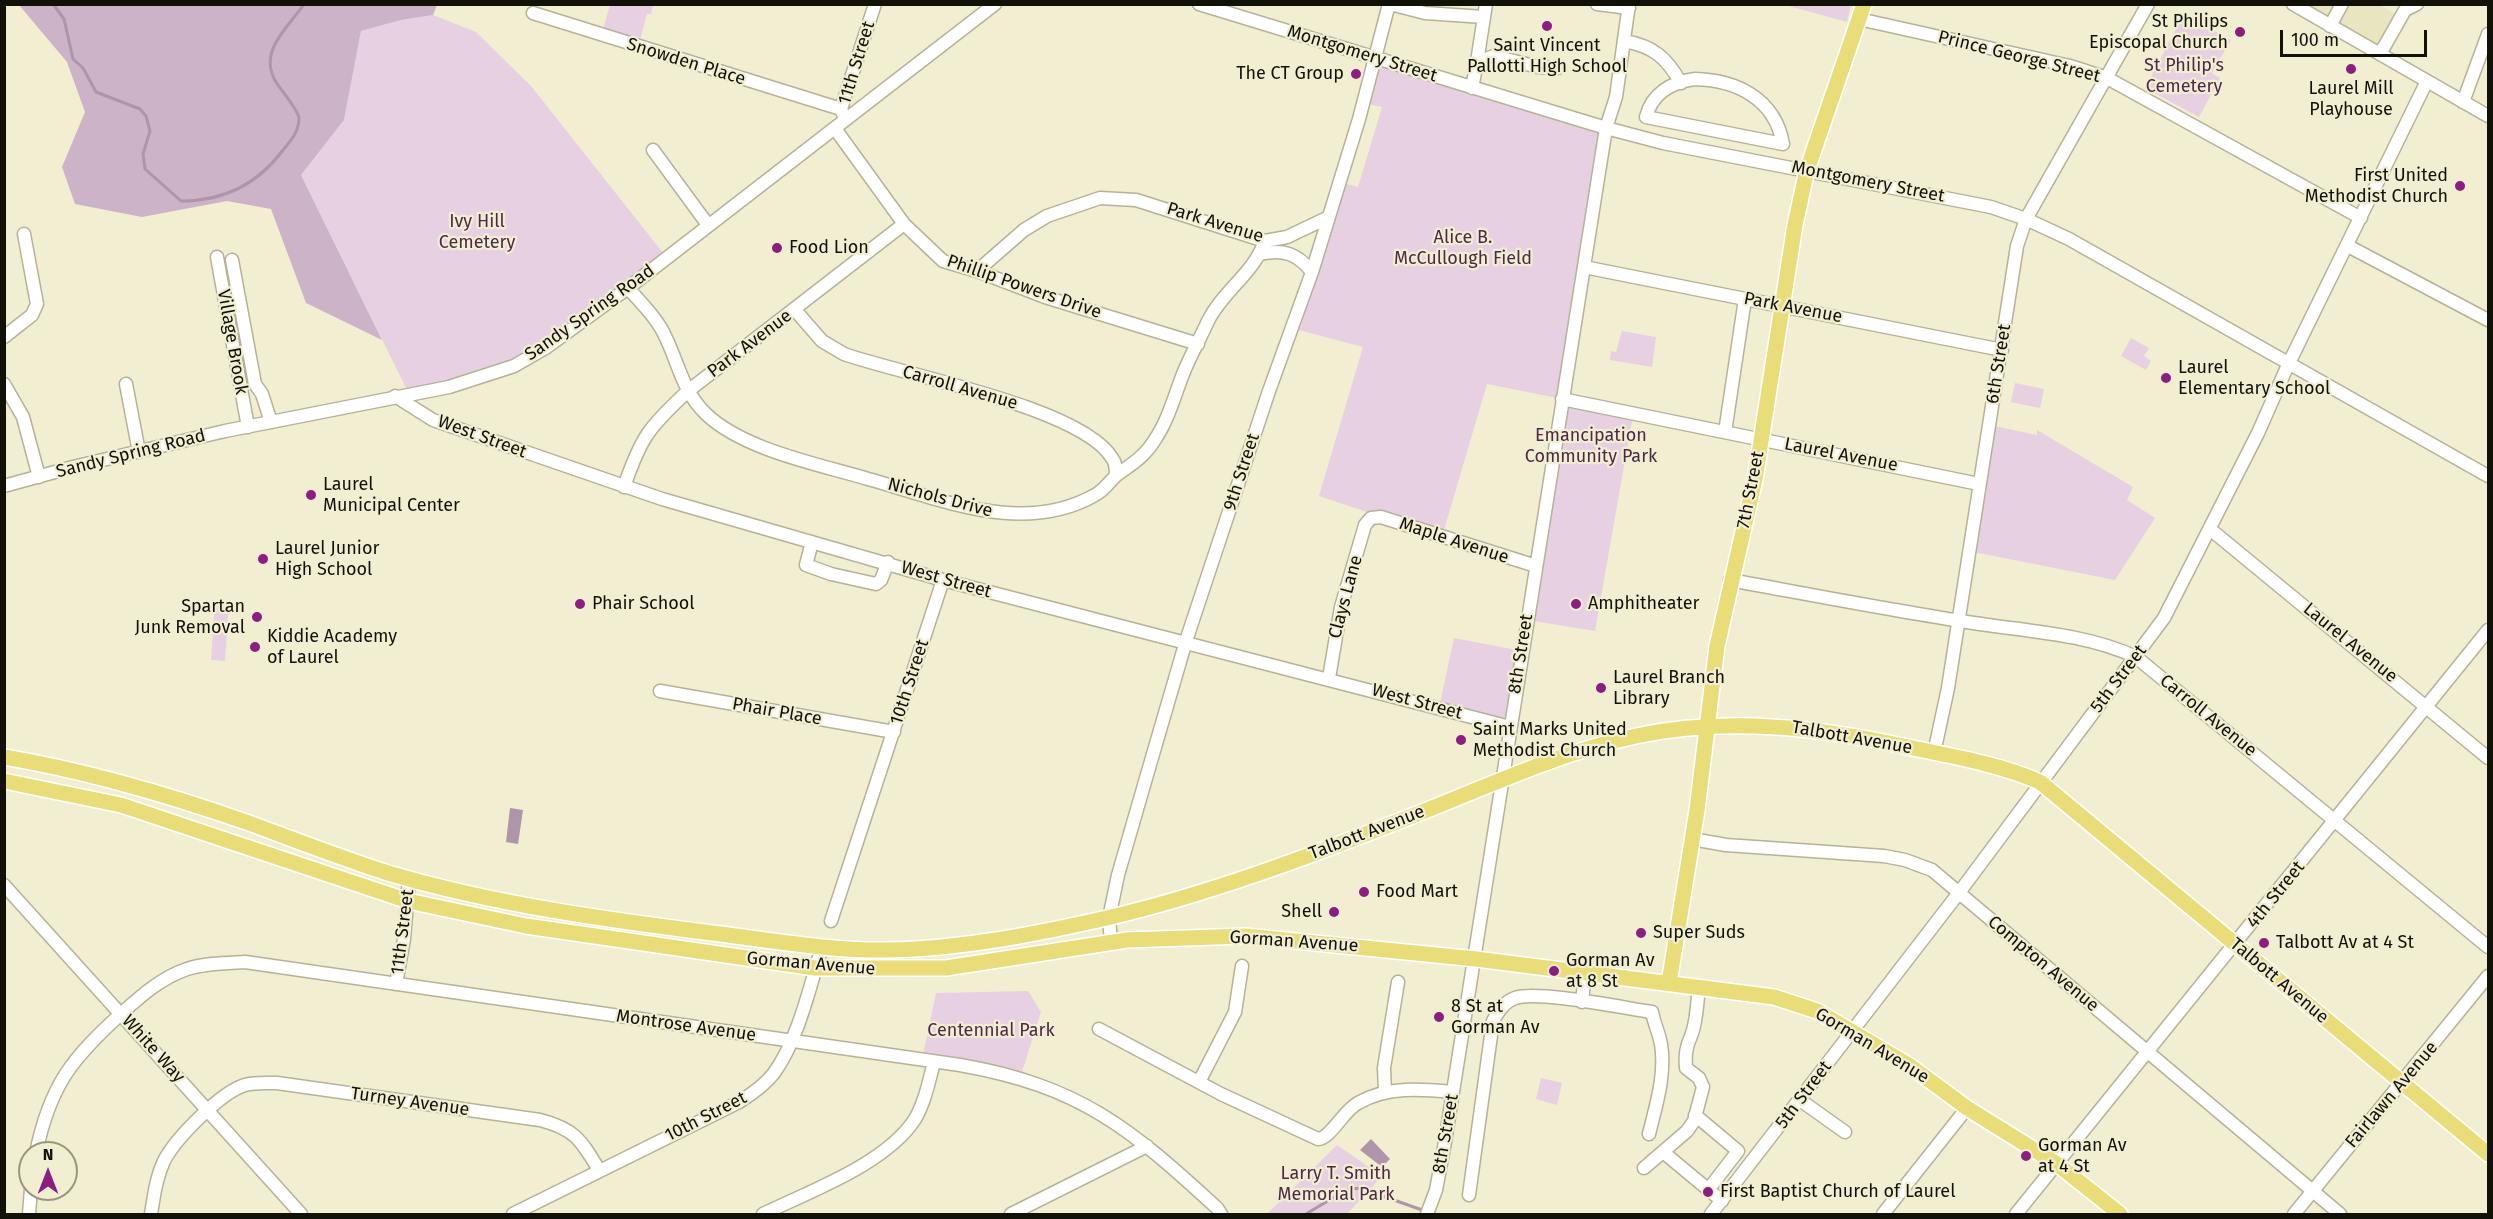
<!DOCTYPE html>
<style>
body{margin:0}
#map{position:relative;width:2493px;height:1219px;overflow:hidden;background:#f1eed2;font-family:"Fira Sans",sans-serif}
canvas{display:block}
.frame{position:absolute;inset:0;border:6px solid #121108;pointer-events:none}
.north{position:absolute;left:18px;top:1141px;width:60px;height:60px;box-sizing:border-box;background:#f1eed2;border:2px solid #989681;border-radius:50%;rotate:0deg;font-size:16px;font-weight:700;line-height:24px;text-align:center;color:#121108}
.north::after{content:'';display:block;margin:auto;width:21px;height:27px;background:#8b1e81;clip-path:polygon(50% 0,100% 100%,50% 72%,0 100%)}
.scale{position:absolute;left:2280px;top:30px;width:147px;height:27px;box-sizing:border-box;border:3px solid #121108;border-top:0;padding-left:8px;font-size:18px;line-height:21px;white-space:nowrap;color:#121108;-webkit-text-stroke:4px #f1eed2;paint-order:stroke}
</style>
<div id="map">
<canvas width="2493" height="1219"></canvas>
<div class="frame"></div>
<div class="north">N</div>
<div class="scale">100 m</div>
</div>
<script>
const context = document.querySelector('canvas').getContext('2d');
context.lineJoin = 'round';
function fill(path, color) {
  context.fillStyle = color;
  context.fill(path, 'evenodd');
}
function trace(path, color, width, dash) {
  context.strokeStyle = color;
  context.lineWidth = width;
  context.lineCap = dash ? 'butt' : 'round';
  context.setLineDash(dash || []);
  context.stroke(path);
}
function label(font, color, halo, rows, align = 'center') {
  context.font = font + ' "Fira Sans",sans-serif';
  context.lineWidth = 4.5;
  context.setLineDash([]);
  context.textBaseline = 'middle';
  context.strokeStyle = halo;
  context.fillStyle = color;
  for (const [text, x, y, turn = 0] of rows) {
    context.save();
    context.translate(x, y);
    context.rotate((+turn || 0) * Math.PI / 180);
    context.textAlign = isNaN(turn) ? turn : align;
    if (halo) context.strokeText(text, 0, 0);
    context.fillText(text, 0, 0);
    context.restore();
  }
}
fill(new Path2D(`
 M2306,5H2379L2398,15L2381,48Z`), '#e9e5c1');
fill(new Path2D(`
 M610,5H653L651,14H647L638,47L601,36Z
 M1785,5H1851L1847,22Z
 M2184,14L2231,40L2212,73L2220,78L2199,117L2145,88Z
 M433,15L476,32L531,86L667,258L547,347L486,376L409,394L301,175L344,120L361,31L401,20Z
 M1374,57L1606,128L1562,398L1633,415L1595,631L1527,620L1562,399L1487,384L1442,537L1319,496L1363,347L1291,328L1339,182L1358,187L1382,107L1363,103Z
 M1622,331L1656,337L1652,367L1610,360L1611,351L1616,352Z
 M2131,338L2149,348L2144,356L2151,361L2146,370L2121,356Z
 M2015,383L2044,389L2040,408L2011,402Z
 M1989,425L2037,435V430L2133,487L2127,500L2155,518L2115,580L1969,551Z
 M215,601L229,602L225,661L211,660Z
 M1454,638L1522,651L1510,727L1439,708Z
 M1028,991L1041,1012L1020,1078L922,1060L936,993Z
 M1541,1078L1562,1083L1557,1105L1536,1099Z
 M1337,1145L1382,1176L1347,1214H1267Z`), '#e7d0e2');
fill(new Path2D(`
 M19,5H437L433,15L401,20L361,31L344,120L301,175L382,340L306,303L271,209L227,201L142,217L75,204L62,167L85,112L67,62Z`), '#cdb3c8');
fill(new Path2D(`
 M510,808L523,810L518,844L506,842Z
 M1371,1139L1390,1159L1382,1167L1360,1150Z`), '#ae95a9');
trace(new Path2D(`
 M53,4L64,19L73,59L83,68L96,92L140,109L146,116L150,131L143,154L145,169L181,201C223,201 258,184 283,150C292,139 299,132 299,117C294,104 283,93 276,82C257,51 289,27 304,4
 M1306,1214L1346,1190L1360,1188L1425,1211`), '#ae95a9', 3);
const minor = new Path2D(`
 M1199,4L1606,128L1663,143L1991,207L2026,219L2069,239L2488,476
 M1390,4L1425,13L1484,17
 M1597,4L1629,8
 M2293,4L2488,116
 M533,13L841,109
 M1859,19L2070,66L2107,78L2361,218
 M2330,26L2342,4
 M1624,41C1653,46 1666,57 1681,83
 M2380,54L2405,10L2417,4
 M1477,62L1486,4
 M1695,79C1737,80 1775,99 1783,144L1646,117C1652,93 1672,82 1695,79Z
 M1472,88L1477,62L1494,56L1538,67L1558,68
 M2463,102L2488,34
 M843,114L841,109L875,4
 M836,130L904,224L943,261L977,271L1045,297L1198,344
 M653,150L708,225
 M2348,246L2488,320
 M1260,254C1283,249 1297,253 1312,272
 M217,257L248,427
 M232,260L255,384L262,394L271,422
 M1584,267L2002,350
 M977,271L1024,230L1047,216L1100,198L1136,200L1265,241L1287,237L1327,218
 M628,288C642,304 658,319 666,338C679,365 683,392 706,414C744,450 818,464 868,479C941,499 1023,536 1095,495C1105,490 1110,480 1118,474C1132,464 1145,456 1154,441C1168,421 1174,397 1183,374C1190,356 1200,339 1208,321C1223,291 1254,273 1265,241
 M795,310L822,341L844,354C903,375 1081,407 1112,458C1116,463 1116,469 1116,475
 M4,337L32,315L37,304L24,234
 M4,384L23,417L39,477
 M126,384L139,452
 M395,396L433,420L662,499L943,580L1510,727
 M1562,399L1979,484
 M1725,432L1745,299
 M4,486L73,467L225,431L449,387L514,366L547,347L628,288L995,4
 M624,487C641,437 649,427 688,391L904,224
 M2210,529L2488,758
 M812,542L806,565L831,574L876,584L881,580L888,562
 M1730,580C1807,594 1884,609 1961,621C2019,631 2082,632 2136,657L2488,947
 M1329,678L1341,607L1365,525L1371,518L1381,517L1536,566
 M660,691L894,732
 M1934,753L1948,688L2017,246L2026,219L2148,4
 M1692,839L1726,845L1884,856L1905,860L1932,870L2340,1214
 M4,885L301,1214
 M831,921L943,580
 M1111,942L1109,918L1118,875L1151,761L1186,641L1269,391L1312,272L1359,119L1389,4
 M396,984L404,939L409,879
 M1582,1002L1585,973
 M1099,1029L1221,1094L1318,1139C1330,1139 1344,1110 1358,1103C1387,1086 1421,1089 1453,1092
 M1199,1082L1235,1012L1242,966
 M1385,1092L1384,1068L1398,982
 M1800,1100L1845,1132
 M1695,1115L1738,1151L1708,1190
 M1663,1152L1722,1201
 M36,1153C50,1085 72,1058 123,1012C142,995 161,978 187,969C206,963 226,963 245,962L960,1065C1080,1086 1130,1128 1217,1208L1221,1214
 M1644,1168L1687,1131L1694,1121L1703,1087L1699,1078L1686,1068C1685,1055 1686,1047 1691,1036C1697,1022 1697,1002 1699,987
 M1469,1195L1493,1021C1498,1012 1504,1002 1515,998C1537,990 1624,1008 1652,1012C1654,1023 1659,1033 1661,1044C1666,1075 1656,1105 1649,1134
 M29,1214L31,1189
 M151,1214C154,1196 156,1178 164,1161C175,1139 221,1092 245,1085C255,1082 266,1083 277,1083L540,1120C575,1129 581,1140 599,1170
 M513,1214L739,1102C752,1094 765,1085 774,1073C798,1040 810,986 822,947
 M763,1214C810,1191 886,1164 915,1119C925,1102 929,1081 934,1062
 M1011,1214L1147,1146
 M1427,1214L1436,1190L1445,1142L1606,128L1616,97L1629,4
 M1711,1214L1958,894L2164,618L2258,433L2288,365L2427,81
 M1883,1214L1967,1108
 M2016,1214L2488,630
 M2294,1214L2488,976`);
const major = new Path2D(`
 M4,757C88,771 169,795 249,823C295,840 341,858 388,873C496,905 609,920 720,934C776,941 832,951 888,950C961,949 1036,934 1107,918C1209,894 1310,856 1407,818C1482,789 1557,753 1636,736C1727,717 1817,727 1908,747C1951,756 1999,764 2040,782L2488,1154
 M4,781L121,805L408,901L526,926L815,968H946L1127,940L1245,936L1476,959L1774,997L1817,1011L1910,1066L1967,1108L2057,1164L2120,1214
 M1669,983L1697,810L1717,646L1755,479L1795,225L1807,170L1864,4`);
trace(minor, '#b5b297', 15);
trace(major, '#fff', 18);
trace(minor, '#fff', 12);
trace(major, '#e9dd79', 15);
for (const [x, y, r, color] of [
 [1547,26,6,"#8b1e81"],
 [2240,32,6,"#8b1e81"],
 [2351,69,6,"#8b1e81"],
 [1356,74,6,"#8b1e81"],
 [2460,186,6,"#8b1e81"],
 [777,248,6,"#8b1e81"],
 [2166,378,6,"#8b1e81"],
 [311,495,6,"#8b1e81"],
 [263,559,6,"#8b1e81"],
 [580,604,6,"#8b1e81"],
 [1576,604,6,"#8b1e81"],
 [257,617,6,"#8b1e81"],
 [255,647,6,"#8b1e81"],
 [1601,688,6,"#8b1e81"],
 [1461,740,6,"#8b1e81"],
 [1364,892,6,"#8b1e81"],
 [1334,912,6,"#8b1e81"],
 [1641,933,6,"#8b1e81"],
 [2264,943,6,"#8b1e81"],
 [1554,971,6,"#8b1e81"],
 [1439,1017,6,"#8b1e81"],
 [2026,1156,6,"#8b1e81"],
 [1708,1192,6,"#8b1e81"]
]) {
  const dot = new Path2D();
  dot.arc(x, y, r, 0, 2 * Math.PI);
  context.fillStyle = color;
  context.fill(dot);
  trace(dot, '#f1eed2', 2);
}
label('18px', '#121108', '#f1eed2', [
 ["St Philips",2228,22,"right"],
 ["Episcopal Church",2228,43,"right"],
 ["Saint Vincent",1547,46,"center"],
 ["Pallotti High School",1547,67,"center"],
 ["The CT Group",1344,74,"right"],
 ["Laurel Mill",2351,89,"center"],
 ["Playhouse",2351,110,"center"],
 ["First United",2448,176,"right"],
 ["Methodist Church",2448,197,"right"],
 ["Food Lion",789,248],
 ["Laurel",2178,368],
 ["Elementary School",2178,389],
 ["Laurel",323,485],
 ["Municipal Center",323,506],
 ["Laurel Junior",275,549],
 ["High School",275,570],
 ["Phair School",592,604],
 ["Amphitheater",1588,604],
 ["Spartan",245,607,"right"],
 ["Junk Removal",245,628,"right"],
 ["Kiddie Academy",267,637],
 ["of Laurel",267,658],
 ["Laurel Branch",1613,678],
 ["Library",1613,699],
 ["Saint Marks United",1473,730],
 ["Methodist Church",1473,751],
 ["Food Mart",1376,892],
 ["Shell",1322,912,"right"],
 ["Super Suds",1653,933],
 ["Talbott Av at 4 St",2276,943],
 ["Gorman Av",1566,961],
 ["at 8 St",1566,982],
 ["8 St at",1451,1007],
 ["Gorman Av",1451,1028],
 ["Gorman Av",2038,1146],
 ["at 4 St",2038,1167],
 ["First Baptist Church of Laurel",1720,1192]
], 'left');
label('18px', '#121108', '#f1eed2', [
 ["Montgomery Street",1362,54,17],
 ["Prince George Street",2019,57,14],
 ["Snowden Place",686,62,17],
 ["11th Street",857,63,-73],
 ["Montgomery Street",1868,182,11],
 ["Park Avenue",1215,223,17],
 ["Phillip Powers Drive",1024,287,19],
 ["Park Avenue",1793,308,11],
 ["Sandy Spring Road",590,313,-35],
 ["Village Brook",232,342,80],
 ["Park Avenue",750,344,-37],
 ["6th Street",1999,364,-81],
 ["Carroll Avenue",960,388,16],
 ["West Street",482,437,20],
 ["Sandy Spring Road",131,454,-14],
 ["Laurel Avenue",1841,455,11],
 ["9th Street",1242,472,-72],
 ["7th Street",1751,490,-79],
 ["Nichols Drive",940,498,15],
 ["Maple Avenue",1454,541,18],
 ["West Street",946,580,16],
 ["Clays Lane",1346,597,-75],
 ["Laurel Avenue",2350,643,39],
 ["8th Street",1521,654,-81],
 ["5th Street",2119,679,-53],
 ["10th Street",910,682,-72],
 ["West Street",1417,702,15],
 ["Phair Place",777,712,10],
 ["Carroll Avenue",2208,716,39],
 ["Talbott Avenue",1852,738,10],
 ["Talbott Avenue",1367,833,-21],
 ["4th Street",2276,895,-51],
 ["11th Street",403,932,-83],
 ["Gorman Avenue",1294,942,4],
 ["Gorman Avenue",811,964,5],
 ["Compton Avenue",2043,964,40],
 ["Talbott Avenue",2279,981,40],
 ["Montrose Avenue",686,1026,8],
 ["Gorman Avenue",1872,1046,31],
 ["White Way",153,1049,48],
 ["5th Street",1804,1095,-53],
 ["Fairlawn Avenue",2392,1095,-50],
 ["Turney Avenue",410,1102,8],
 ["10th Street",706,1117,-27],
 ["8th Street",1446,1134,-80]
]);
label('18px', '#4d2848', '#f1eed2', [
 ["St Philip's",2184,66],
 ["Cemetery",2184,87],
 ["Ivy Hill",477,222],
 ["Cemetery",477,243],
 ["Alice B.",1463,238],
 ["McCullough Field",1463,259],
 ["Emancipation",1591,436],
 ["Community Park",1591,457],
 ["Centennial Park",991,1031],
 ["Larry T. Smith",1336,1174],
 ["Memorial Park",1336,1195]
]);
</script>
